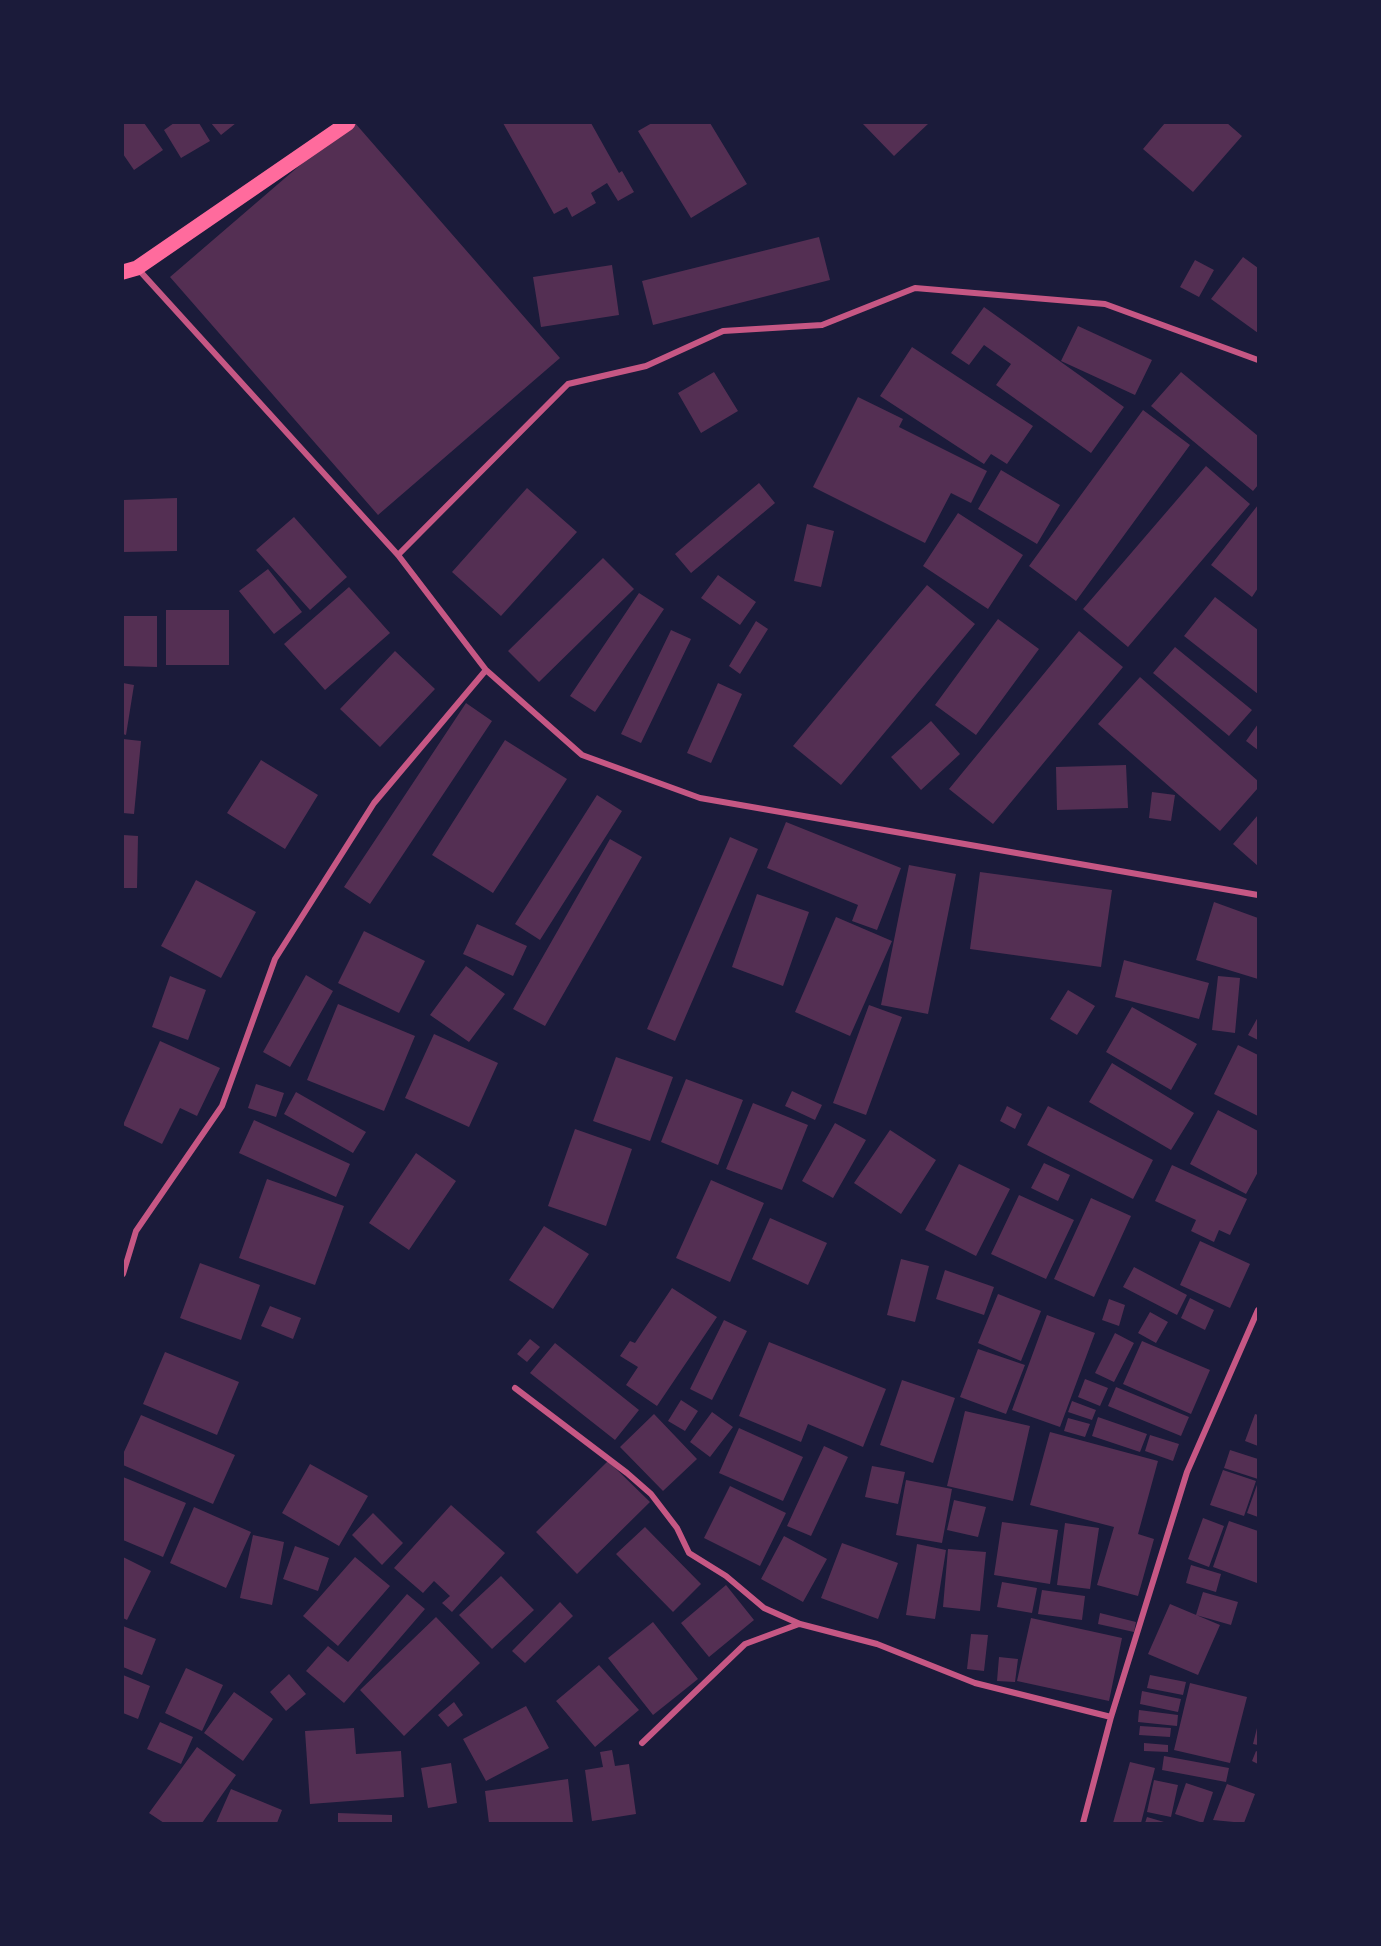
<!DOCTYPE html>
<style>
body{margin:0}
#map{position:relative;width:1381px;height:1946px;overflow:hidden;background:#1b1b3a;font-family:"Work Sans",sans-serif}
canvas{display:block}
.frame{position:absolute;inset:0;border:124px solid #1b1b3a;pointer-events:none}
</style>
<div id="map">
<canvas width="1381" height="1946"></canvas>
<div class="frame"></div>
</div>
<script>
const context = document.querySelector('canvas').getContext('2d');
context.lineJoin = 'round';
function fill(path, color) {
  context.fillStyle = color;
  context.fill(path, 'evenodd');
}
function trace(path, color, width, dash) {
  context.strokeStyle = color;
  context.lineWidth = width;
  context.lineCap = dash ? 'butt' : 'round';
  context.setLineDash(dash || []);
  context.stroke(path);
}
fill(new Path2D(`
 M123,123H144L163,150L134,170L123,154Z
 M174,123H199L210,141L181,158L164,130Z
 M211,123H236L221,135Z
 M349,123H355L560,358L378,515L170,277Z
 M503,123H591L619,173L622,171L634,192L618,201L607,183L591,193L596,203L572,217L567,207L554,214Z
 M652,123H710L747,184L691,218L638,131Z
 M862,123H929L894,156Z
 M1165,123H1227L1242,136L1193,192L1143,149Z
 M819,237L830,280L653,325L642,281Z
 M1243,257L1258,268V333L1211,299Z
 M1195,260L1214,270L1199,297L1180,287Z
 M612,265L619,315L541,327L533,277Z
 M984,307L1124,407L1091,453L996,385L1011,364L984,345L969,365L951,353Z
 M1078,326L1152,360L1135,395L1061,361Z
 M912,347L1033,426L1007,464L991,454L984,464L880,396Z
 M714,372L738,411L701,433L678,393Z
 M1181,372L1258,436V485L1253,491L1151,406Z
 M858,397L903,419L899,427L987,471L971,503L951,493L925,543L813,487Z
 M1143,410L1190,445L1076,601L1029,566Z
 M1206,466L1250,504L1128,647L1083,609Z
 M1001,470L1060,505L1037,544L978,509Z
 M759,483L775,503L691,573L675,554Z
 M527,488L577,532L501,616L452,572Z
 M177,498V551L123,552V500Z
 M1258,505V588L1252,597L1211,565Z
 M958,513L1023,555L988,609L923,566Z
 M294,517L347,577L310,610L256,550Z
 M807,524L834,531L821,587L794,581Z
 M603,558L634,589L539,682L508,651Z
 M268,569L302,612L274,634L239,591Z
 M718,575L756,602L740,625L701,598Z
 M927,585L975,624L841,785L793,746Z
 M349,587L390,633L325,690L284,644Z
 M639,593L664,609L595,712L570,696Z
 M1215,597L1258,630V694L1184,636Z
 M166,610H229V665H166Z
 M123,616H157V667L123,666Z
 M998,619L1039,649L976,735L935,705Z
 M756,621L768,629L740,674L729,666Z
 M671,630L691,639L641,743L621,734Z
 M1079,631L1123,667L993,824L949,789Z
 M1175,647L1252,710L1229,736L1153,673Z
 M395,651L435,689L380,747L340,709Z
 M1140,677L1258,781V788L1220,831L1098,724Z
 M123,683L134,685L126,735L123,734Z
 M718,683L742,694L711,763L687,753Z
 M466,703L492,721L370,904L344,887Z
 M931,721L960,754L921,790L891,757Z
 M1258,724V750L1246,741Z
 M123,739L141,741L134,814L123,813Z
 M505,740L567,779L493,893L432,855Z
 M261,760L318,795L285,849L227,813Z
 M1126,765L1128,808L1057,810L1056,767Z
 M1152,792L1175,795L1171,821L1149,818Z
 M597,795L622,811L540,940L515,924Z
 M1258,815V866L1233,844Z
 M786,822L901,868L877,930L852,921L858,905L767,868Z
 M123,835L138,836L137,888H123Z
 M730,837L758,849L675,1041L647,1029Z
 M610,839L642,857L545,1026L513,1009Z
 M909,865L956,874L928,1014L881,1005Z
 M980,872L1112,890L1101,967L970,949Z
 M196,880L256,912L221,978L161,946Z
 M757,894L809,912L783,986L732,967Z
 M1214,902L1258,918V979L1196,960Z
 M836,917L892,941L850,1036L795,1012Z
 M477,924L527,946L513,976L463,954Z
 M364,931L425,961L399,1013L338,983Z
 M1124,960L1209,983L1199,1019L1115,997Z
 M466,966L505,994L469,1042L430,1015Z
 M306,975L333,991L290,1067L263,1052Z
 M170,976L206,990L188,1040L152,1027Z
 M1218,976L1240,978L1235,1033L1212,1030Z
 M1068,990L1095,1006L1077,1035L1050,1019Z
 M338,1004L415,1036L384,1111L307,1080Z
 M869,1005L902,1017L866,1115L833,1103Z
 M1132,1007L1197,1044L1171,1090L1106,1052Z
 M1258,1017V1040L1248,1035Z
 M434,1034L498,1063L469,1127L405,1098Z
 M160,1041L220,1068L197,1116L180,1108L162,1144L123,1125Z
 M1238,1045L1258,1055V1116L1214,1094Z
 M616,1057L673,1077L650,1141L593,1121Z
 M1112,1063L1194,1113L1171,1150L1089,1102Z
 M686,1079L743,1100L718,1165L661,1142Z
 M256,1084L284,1093L276,1117L248,1108Z
 M792,1091L822,1105L815,1120L785,1106Z
 M296,1092L366,1132L353,1153L284,1114Z
 M753,1103L808,1125L782,1190L726,1169Z
 M1007,1106L1022,1114L1015,1129L1000,1121Z
 M1048,1106L1153,1160L1133,1199L1027,1145Z
 M1218,1110L1258,1131V1172L1246,1194L1190,1164Z
 M254,1120L350,1164L336,1197L239,1153Z
 M835,1123L866,1140L833,1198L802,1181Z
 M575,1129L632,1149L606,1226L548,1206Z
 M890,1130L936,1160L901,1214L854,1183Z
 M416,1153L456,1181L409,1250L369,1223Z
 M1044,1163L1070,1175L1058,1201L1031,1188Z
 M959,1164L1010,1189L976,1256L925,1230Z
 M1172,1165L1247,1199L1230,1235L1219,1230L1214,1242L1191,1231L1196,1220L1155,1201Z
 M267,1179L344,1206L315,1285L239,1258Z
 M711,1180L764,1203L730,1282L676,1258Z
 M1019,1195L1074,1220L1046,1279L991,1254Z
 M1091,1198L1131,1216L1094,1297L1054,1279Z
 M770,1218L827,1243L808,1285L752,1259Z
 M544,1226L589,1254L553,1309L509,1280Z
 M1200,1241L1250,1264L1230,1308L1180,1285Z
 M901,1259L929,1266L915,1322L887,1315Z
 M200,1263L260,1285L241,1340L180,1318Z
 M1134,1267L1187,1295L1177,1315L1123,1287Z
 M945,1270L994,1287L984,1315L936,1299Z
 M672,1288L717,1317L657,1406L626,1385L638,1367L620,1356L630,1341L635,1343Z
 M998,1294L1041,1311L1021,1361L978,1343Z
 M1190,1298L1214,1310L1205,1330L1181,1318Z
 M1109,1299L1125,1305L1119,1326L1102,1320Z
 M270,1306L301,1318L293,1339L261,1326Z
 M1150,1312L1168,1322L1156,1343L1138,1333Z
 M1047,1315L1095,1333L1060,1427L1012,1410Z
 M724,1320L747,1331L712,1400L690,1389Z
 M1115,1333L1134,1343L1114,1382L1095,1373Z
 M530,1339L540,1347L527,1362L517,1354Z
 M1142,1341L1210,1370L1191,1414L1123,1384Z
 M769,1342L886,1389L863,1447L808,1424L801,1442L739,1416Z
 M555,1343L639,1410L615,1440L530,1373Z
 M978,1349L1025,1365L1006,1414L960,1397Z
 M165,1352L239,1382L217,1435L143,1404Z
 M1085,1379L1108,1388L1100,1406L1078,1397Z
 M902,1380L955,1398L933,1463L880,1445Z
 M1116,1387L1189,1417L1181,1436L1108,1406Z
 M681,1400L698,1411L685,1431L668,1421Z
 M1072,1401L1096,1410L1092,1420L1068,1412Z
 M965,1411L1030,1426L1013,1501L947,1486Z
 M712,1412L733,1427L710,1457L690,1442Z
 M654,1414L697,1459L663,1491L620,1447Z
 M1255,1414L1258,1415V1446L1245,1441Z
 M141,1415L235,1455L213,1504L123,1465V1454Z
 M1098,1417L1147,1434L1140,1452L1092,1436Z
 M1068,1418L1090,1424L1085,1437L1064,1431Z
 M739,1428L803,1457L783,1501L719,1473Z
 M1050,1432L1158,1461L1138,1534L1154,1539L1138,1596L1097,1585L1114,1527L1030,1505Z
 M1150,1435L1179,1444L1173,1461L1145,1451Z
 M824,1446L848,1457L811,1536L787,1526Z
 M1230,1450L1258,1459V1479L1224,1468Z
 M608,1461L650,1502L577,1574L536,1532Z
 M310,1464L368,1496L339,1546L282,1513Z
 M872,1466L905,1472L898,1504L865,1497Z
 M1223,1470L1256,1481L1244,1516L1210,1505Z
 M123,1477L186,1503L163,1557L123,1540Z
 M906,1480L952,1489L942,1543L896,1535Z
 M1258,1482V1517L1247,1513Z
 M730,1486L786,1513L760,1566L704,1538Z
 M954,1500L986,1507L978,1537L947,1530Z
 M451,1505L505,1553L452,1612L442,1603L450,1596L434,1581L423,1593L394,1568Z
 M194,1507L251,1532L226,1588L170,1563Z
 M373,1513L403,1543L382,1565L352,1535Z
 M1203,1518L1224,1526L1209,1567L1188,1559Z
 M1229,1521L1258,1531L1257,1583L1213,1567Z
 M1002,1522L1058,1530L1050,1584L994,1575Z
 M1065,1523L1099,1528L1090,1589L1057,1585Z
 M645,1527L701,1584L673,1612L616,1554Z
 M253,1535L284,1542L272,1605L240,1598Z
 M784,1536L827,1559L803,1602L761,1579Z
 M842,1543L898,1563L878,1619L821,1598Z
 M917,1544L946,1550L935,1619L906,1615Z
 M295,1546L329,1558L318,1591L283,1579Z
 M948,1549L986,1552L980,1611L943,1607Z
 M123,1557L151,1571L127,1620L123,1618Z
 M355,1557L390,1586L338,1646L303,1616Z
 M1191,1565L1221,1574L1216,1592L1186,1583Z
 M501,1576L534,1610L492,1649L459,1615Z
 M1002,1582L1037,1588L1032,1613L997,1607Z
 M726,1585L754,1620L709,1657L681,1623Z
 M1042,1590L1085,1596L1082,1620L1038,1614Z
 M1203,1592L1238,1602L1231,1625L1196,1615Z
 M407,1594L425,1609L344,1703L306,1671L328,1646L348,1662Z
 M560,1602L573,1616L525,1663L512,1651Z
 M1170,1604L1220,1625L1198,1675L1148,1654Z
 M1100,1613L1136,1622L1134,1632L1098,1624Z
 M436,1617L480,1663L404,1736L360,1690Z
 M1031,1618L1122,1638L1109,1701L1017,1681Z
 M653,1622L698,1679L653,1715L608,1658Z
 M123,1626L156,1639L142,1675L123,1667Z
 M971,1634L988,1635L984,1671L967,1669Z
 M999,1657L1018,1659L1015,1682L997,1681Z
 M599,1665L639,1710L595,1747L556,1701Z
 M186,1668L223,1685L202,1731L165,1713Z
 M289,1674L306,1694L286,1711L270,1692Z
 M123,1675L150,1686L138,1719L123,1713Z
 M1150,1675L1186,1682L1183,1695L1147,1688Z
 M1190,1683L1247,1697L1230,1763L1174,1750Z
 M1142,1691L1181,1699L1178,1712L1140,1704Z
 M234,1692L273,1719L243,1761L204,1733Z
 M454,1702L463,1715L448,1727L438,1715Z
 M526,1706L549,1748L486,1781L463,1739Z
 M1139,1710L1178,1715L1177,1726L1138,1722Z
 M160,1722L193,1737L181,1764L147,1749Z
 M1140,1726L1171,1728L1170,1737L1139,1735Z
 M354,1728L356,1754L401,1751L404,1797L310,1804L305,1731Z
 M1257,1728H1258V1745L1253,1744Z
 M1144,1743L1168,1745V1752L1144,1751Z
 M197,1747L236,1775L202,1823H164L149,1813Z
 M612,1750L615,1766L629,1764L636,1814L592,1821L585,1770L603,1767L600,1752Z
 M1256,1751L1258,1752V1764L1252,1761Z
 M1164,1756L1229,1768L1226,1782L1162,1770Z
 M1130,1762L1155,1768L1141,1823H1113Z
 M451,1763L457,1803L428,1808L421,1768Z
 M568,1779L573,1823H489L485,1791Z
 M1154,1780L1178,1785L1171,1817L1147,1812Z
 M1186,1783L1213,1792L1203,1823L1175,1814Z
 M1227,1784L1255,1794L1244,1823L1213,1820Z
 M231,1789L282,1810L277,1823H216Z
 M338,1813L392,1815V1823H338Z
 M1147,1817L1164,1822V1823H1145Z`), '#542f53');
trace(new Path2D(`
 M138,269L398,555L486,670L582,755L700,798L1258,895
 M398,555L568,384L646,366L723,331L822,325L915,288L1105,304L1258,360
 M123,1274L136,1231L222,1106L275,959L374,803L486,670
 M515,1388L627,1473L651,1494L677,1528L689,1553L726,1576L764,1608L800,1624L877,1644L975,1683L1111,1717
 M642,1743L745,1644L799,1624
 M1083,1823L1111,1717L1187,1472L1258,1310`), '#c65784', 6);
trace(new Path2D(`
 M123,272L137,268L348,123`), '#ff6b9d', 15);
</script>
